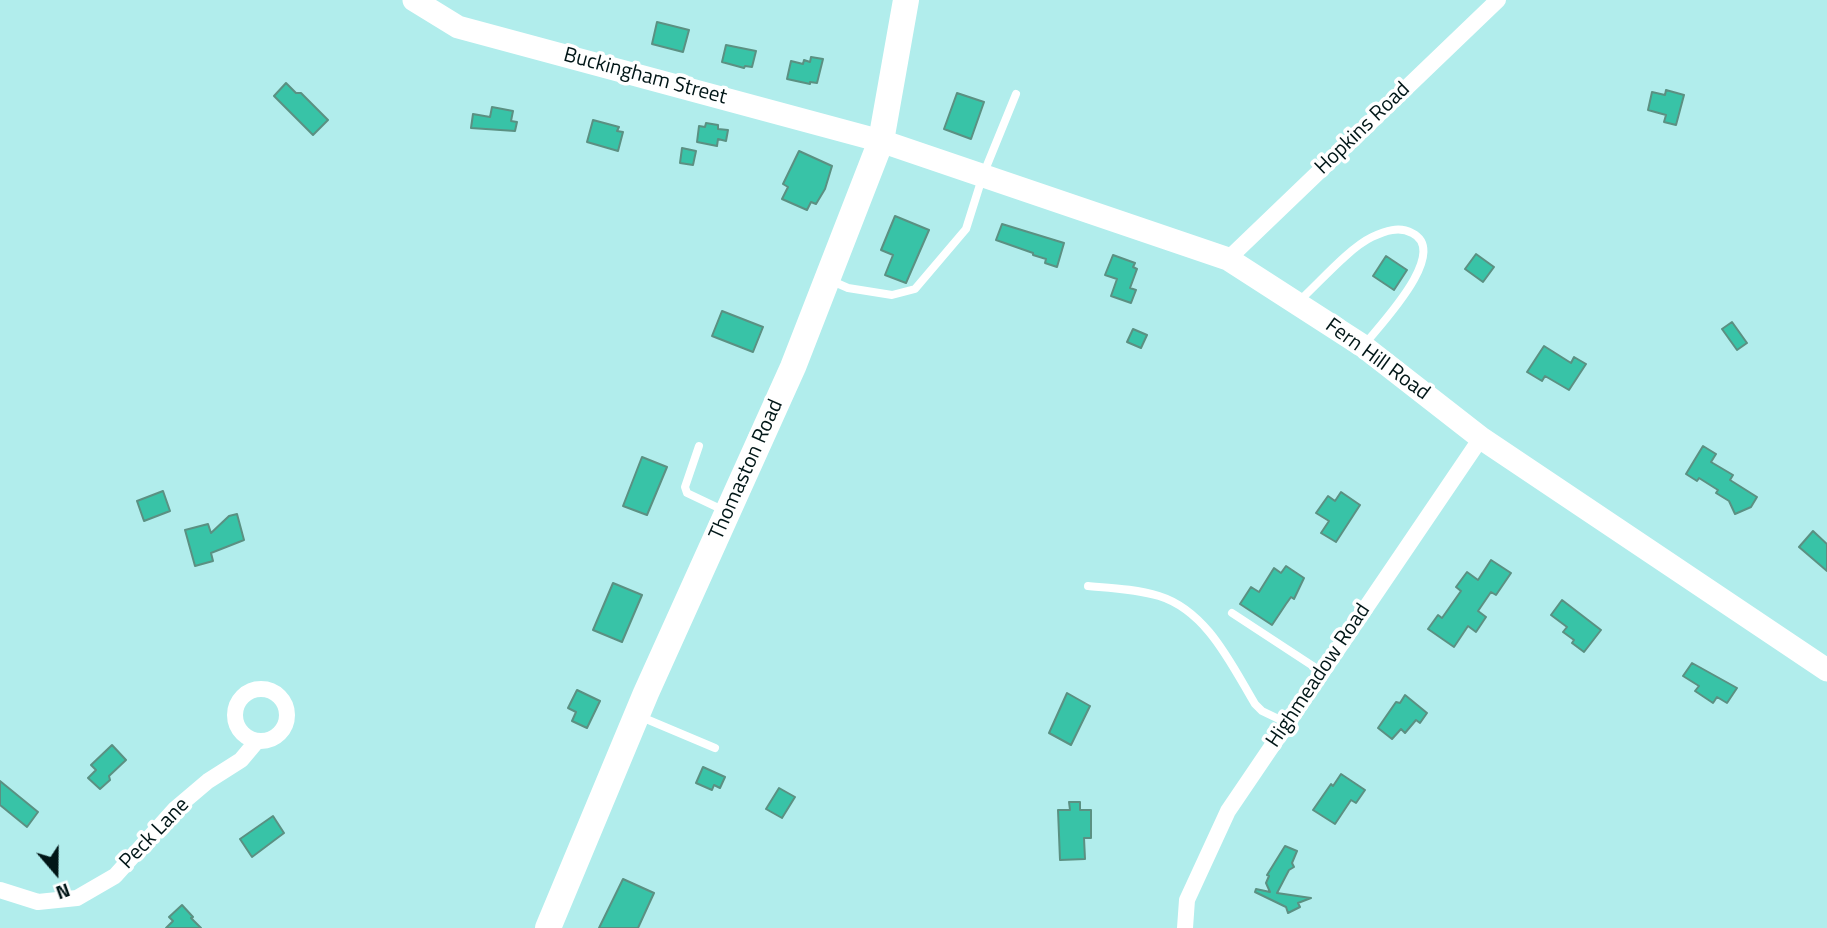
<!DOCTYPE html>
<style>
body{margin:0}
#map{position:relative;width:1827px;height:928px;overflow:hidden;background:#b1edec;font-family:"Titillium Web",sans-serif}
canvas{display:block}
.north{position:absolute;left:21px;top:837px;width:70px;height:70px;-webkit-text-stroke:5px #fff;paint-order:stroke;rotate:160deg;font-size:19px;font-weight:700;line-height:28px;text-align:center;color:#011617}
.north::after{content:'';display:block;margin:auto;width:24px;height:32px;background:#011617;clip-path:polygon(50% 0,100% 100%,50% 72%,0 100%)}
</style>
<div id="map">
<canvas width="1827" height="928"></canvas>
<div class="north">N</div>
</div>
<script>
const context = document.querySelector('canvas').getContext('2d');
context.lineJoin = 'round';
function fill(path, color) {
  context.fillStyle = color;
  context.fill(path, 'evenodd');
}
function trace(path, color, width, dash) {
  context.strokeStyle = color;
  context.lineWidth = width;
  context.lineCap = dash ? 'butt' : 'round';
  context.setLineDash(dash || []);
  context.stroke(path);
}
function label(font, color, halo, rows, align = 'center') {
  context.font = font + ' "Titillium Web",sans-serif';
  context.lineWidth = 7;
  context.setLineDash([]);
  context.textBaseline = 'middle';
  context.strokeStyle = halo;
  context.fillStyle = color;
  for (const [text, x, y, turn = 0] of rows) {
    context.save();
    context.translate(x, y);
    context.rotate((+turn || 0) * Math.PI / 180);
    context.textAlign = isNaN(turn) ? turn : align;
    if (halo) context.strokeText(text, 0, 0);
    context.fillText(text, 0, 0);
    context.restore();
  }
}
const building = new Path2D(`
 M657,22L689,30L683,52L652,44Z
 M726,45L756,51L752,67L745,66L744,68L722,62Z
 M811,57L823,59L817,83L810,82V84L787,79L791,61L803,64L804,60L810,62Z
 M286,83L296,93H301L328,120L313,135L274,96Z
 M1666,90L1684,95L1676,125L1664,122L1666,115L1648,110L1652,92L1665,95Z
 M957,93L984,102L971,139L944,129Z
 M492,107L513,111L511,121L517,122L515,131L471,128L473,114L490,117Z
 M593,120L619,127L617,131L623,132L618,151L587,142Z
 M706,123L718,125V129L728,130L726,141L718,139L717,146L697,142L699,126L705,127Z
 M682,148L696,151L693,165L680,163Z
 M799,151L832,166L825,189L816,204L811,202L807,210L782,199L788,187L783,184Z
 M895,216L929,230L906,283L885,275L893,255L881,250Z
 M1002,224L1064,243L1057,267L1045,263L1046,259L1033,255V253L996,240Z
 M1476,254L1494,267L1483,282L1465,269Z
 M1113,255L1135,263L1133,267L1137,269L1130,288L1136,290L1131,303L1111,296L1117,279L1105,275Z
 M1386,256L1407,270L1394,290L1373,276Z
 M722,311L763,327L753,352L712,336Z
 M1732,322L1747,343L1737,350L1722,329Z
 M1133,329L1147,335L1141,348L1127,342Z
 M1544,346L1571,363L1574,357L1586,364L1569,390L1545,376L1542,381L1527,372Z
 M1703,446L1716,454L1711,462L1733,475L1730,480L1757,497L1751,507L1735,514L1729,501L1716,493L1718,490L1699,478L1697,481L1686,474Z
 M642,457L667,467L647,515L623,506Z
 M163,491L170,511L144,521L137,501Z
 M1341,492L1360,505L1336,542L1321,533L1329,521L1316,513L1328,496L1335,501Z
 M237,514L244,540L211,553L213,561L195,566L185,530L208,524L211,533L229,516Z
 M1813,531L1827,544V571L1799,547Z
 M1491,560L1511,573L1496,595L1491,592L1478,611L1486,617L1476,632L1468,626L1454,647L1428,629L1438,615L1442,618L1461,591L1456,587L1467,572L1478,580Z
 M1286,566L1304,578L1294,599L1291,597L1286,604L1272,625L1240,604L1251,587L1259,592L1274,568L1281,573Z
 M613,583L642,595L622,642L593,630Z
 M1562,600L1601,630L1584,652L1572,643L1574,640L1563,632L1567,627L1551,615Z
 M1692,663L1737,688L1727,703L1717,697L1713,703L1695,691L1699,686L1683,676Z
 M577,690L600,701L587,728L572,721L576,712L568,708Z
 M1067,693L1090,706L1071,745L1049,733Z
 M1405,695L1427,713L1420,723L1416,720L1405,733L1401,729L1392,739L1378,728L1396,702L1400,703Z
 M112,745L126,760L109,776L110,780L100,789L88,778L96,770L91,765Z
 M703,767L725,777L720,788L714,785L712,790L696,783Z
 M1341,774L1365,790L1356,803L1351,800L1335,824L1313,810L1331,784L1333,786Z
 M0,781L38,812L27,827L0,805Z
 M779,788L795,797L782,818L766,809Z
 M1069,802H1080V810H1091V838H1084L1085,859L1060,860L1058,810H1070Z
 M273,816L284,833L252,857L240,839Z
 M1285,846L1297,851L1292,863L1294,867L1289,870L1277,893L1311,898L1298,903L1300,907L1288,913L1286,907L1255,892L1256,889L1270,892L1266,883L1269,876L1267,875Z
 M623,879L654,893L638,928H599Z
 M182,905L193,917L191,918L201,928H166L173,921L169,917Z`);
fill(building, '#38c3a7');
trace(building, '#5b9082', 2);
trace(new Path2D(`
 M832,281L848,288L892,295L915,289L966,229L983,175L1016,94
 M1299,301C1319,283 1349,248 1372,237C1385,231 1399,226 1412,233C1451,252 1379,326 1365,344
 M699,446L685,487L687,493L725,511
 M1088,586C1111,588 1136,589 1159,596C1207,611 1231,664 1255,704L1262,711L1287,723
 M1232,613L1322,672
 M639,716L715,748`), '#fff', 8);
trace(new Path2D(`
 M1228,259L1498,0
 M235 715a26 26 0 1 1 52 0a26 26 0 1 1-52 0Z
 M0,890L38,902L77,898L115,876L175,809L208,781L241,760L257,741
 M1185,928L1187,900L1228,811L1481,438`), '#fff', 16);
trace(new Path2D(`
 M414,0L458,27L881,141L1228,259L1363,346L1481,438L1827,670`), '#fff', 23);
trace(new Path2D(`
 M548,928L646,693L793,367L881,141L906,0`), '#fff', 26);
label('21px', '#011617', '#fff', [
 ["Buckingham Street",645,77,15],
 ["Hopkins Road",1363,129,-44],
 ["Fern Hill Road",1377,360,36],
 ["Thomaston Road",747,470,-66],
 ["Highmeadow Road",1319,676,-56],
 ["Peck Lane",155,834,-46]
]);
</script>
